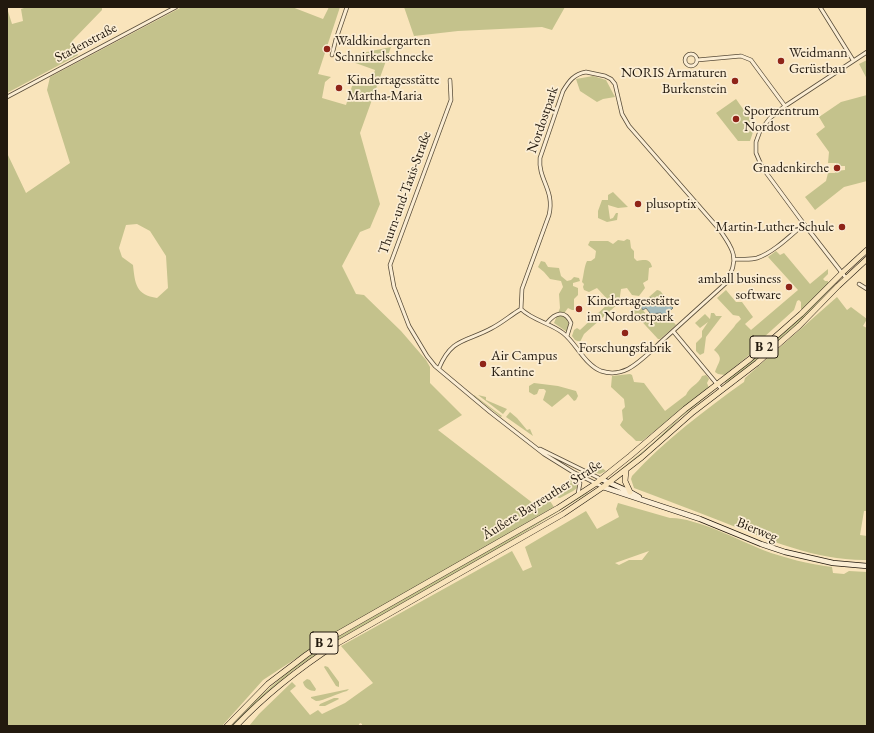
<!DOCTYPE html>
<meta charset="utf-8">
<style>
body{margin:0}
#map{position:relative;width:874px;height:733px;overflow:hidden;background:#f9e4bb;font-family:"EB Garamond",serif}
canvas{display:block}
.frame{position:absolute;inset:0;border:8px solid #22190e;pointer-events:none}
</style>
<div id="map">
<canvas width="874" height="733"></canvas>
<div class="frame"></div>
</div>
<script>
const context = document.querySelector('canvas').getContext('2d');
context.lineJoin = 'round';
function fill(path, color) {
  context.fillStyle = color;
  context.fill(path, 'evenodd');
}
function trace(path, color, width, dash) {
  context.strokeStyle = color;
  context.lineWidth = width;
  context.lineCap = dash ? 'butt' : 'round';
  context.setLineDash(dash || []);
  context.stroke(path);
}
function label(font, color, halo, rows, align = 'center') {
  context.font = font + ' "EB Garamond",serif';
  context.lineWidth = 3.5;
  context.setLineDash([]);
  context.textBaseline = 'middle';
  context.strokeStyle = halo;
  context.fillStyle = color;
  for (const [text, x, y, turn = 0] of rows) {
    context.save();
    context.translate(x, y);
    context.rotate((+turn || 0) * Math.PI / 180);
    context.textAlign = isNaN(turn) ? turn : align;
    if (halo) context.strokeText(text, 0, 0);
    context.fillText(text, 0, 0);
    context.restore();
  }
}
fill(new Path2D(`
 M27,7H102V10L72,41L78,55L7,93V8L12,24L23,21L21,9Z
 M182,7H292L323,19L329,7H340L318,74L331,77L325,82L322,98L346,105L353,83L370,86L375,70L350,61L352,55L391,47L360,133L380,204L370,228L360,232L342,266L356,294L364,295L401,331L426,360L430,367V383L462,415L438,430L534,504L548,498L554,507L332,635L263,680L222,726H7V153L26,193L70,163L47,90L50,77ZM137,224L150,231L166,256L168,288L157,298C136,295 135,284 133,265L122,257L119,248L126,225Z
 M404,7H565L552,30L542,27L458,31L414,36Z
 M867,60V79L859,64Z
 M593,76L606,80L615,97L603,99L597,102L580,91L576,79Z
 M867,95L866,161L867,167V181L844,187L815,210L805,197L826,181L828,173H835L836,171L845,170V166H836V163H828L829,152L816,134L825,127L819,117L841,102Z
 M736,99L755,126L750,141H738L716,113Z
 M613,192L628,207L618,208L608,205L610,219L613,218L616,213H618L617,220L607,222L598,218V211L602,200H608V195Z
 M627,239L630,240L631,248L634,251V258L637,261C644,260 650,258 652,267L649,268L648,280L643,283L645,288L639,296L632,295L627,288L621,289L619,303L584,334L580,342L575,340L572,336L574,330L577,328L580,330L610,302L597,288L589,292L584,290L583,287L584,284L582,282C584,274 584,267 587,261H591L595,258L596,251L588,245L590,241H608L613,244L618,240L624,241Z
 M776,251L780,255L784,253L810,284L828,269V274L823,279L825,281H828V284L803,309H801V302L799,300L797,301L794,310L763,338L754,351L725,375L718,374L715,372C719,360 724,359 714,350L734,327L736,324L741,319L739,316L733,315L717,298L726,290L736,302H742L753,317L745,324L751,330L798,290L768,257Z
 M541,261L545,262L548,267L559,268L561,276L567,281L571,280L574,277L579,278L580,281L573,283V286L578,288V295L574,299V310H572L568,308L565,312L569,325L567,332L554,323L560,308L559,294L563,287L561,281L550,279L544,272L538,267Z
 M835,282L836,283L802,320L740,375L725,383V381L792,325Z
 M657,290C663,291 664,297 666,302C660,308 655,304 651,298L641,308L647,315L661,313L666,319L670,318L676,325L660,339H658L634,313V310Z
 M837,297L847,310L851,307L867,319L863,326L867,328V511H864L860,535L867,536V560C818,561 768,540 723,522C693,510 663,499 634,488L631,479L632,476C664,441 706,409 744,382L745,378Z
 M711,313H714L716,316H722L706,337L704,353L700,355L696,351V343L702,337V331L708,322L700,328L695,323L705,314L710,319Z
 M630,374L632,375L634,382L644,383L665,411L686,395C689,387 699,384 702,376L706,375L709,379L707,383L709,388L642,441H636C631,435 625,432 620,425L623,420L622,410L625,407L624,399L611,387L612,376Z
 M534,383L558,386L576,391L578,396L576,400L574,401L568,394L552,407L543,400L546,391L544,389H539L537,394L534,395L529,392V386Z
 M716,389L680,418L666,433L614,476V475L653,443L684,413Z
 M474,395L502,416L501,417L474,396Z
 M478,395L486,397V400L507,409L503,414Z
 M510,412L517,418L527,430L530,429L533,436L506,417Z
 M602,468L606,471L600,474L590,471L592,470Z
 M570,479H574L577,483V488L573,491L560,498H558C556,490 564,483 570,479Z
 M588,492V493L496,550L329,645L295,669L277,684L253,706L234,726H230C261,694 293,666 329,642Z
 M618,503L670,518C694,517 739,540 763,550C784,558 809,564 832,567L833,573L844,574L849,571L867,572V726H362V724L360,723L358,726H249L259,714L292,682L296,686L290,691L310,715L318,710L322,714L345,703L373,683L341,646L512,551L523,571L532,567L525,547L586,511L597,529L619,517L616,509ZM649,551L642,560H629L619,565L615,563Z
 M325,666L328,667L339,682V687L336,686L324,667Z
 M307,679L310,680L316,689L315,691C310,691 304,688 303,682Z
 M349,689L347,691C338,693 324,701 316,701L311,698V697Z
 M334,698H338L339,699L325,706H319L320,704Z`), '#c4c28c');
const water = new Path2D(`
 M651,298C655,304 660,308 666,302L673,308L666,314L670,318L666,319L661,313L648,314L650,313L646,308L643,310L641,307Z`);
fill(water, '#a4bbbc');
trace(water, '#707a76', 1);
const street = new Path2D(`
 M820,7L853,60
 M685 60a6 6 0 1 1 12 0a6 6 0 1 1-12 0Z
 M332,55L336,39L347,7
 M697,60L741,56L751,60L785,106
 M586,72L605,76L611,79L615,84L622,114L629,126L719,229C734,250 740,259 726,283C705,302 684,321 663,340C653,349 640,363 628,369C620,373 610,374 601,371C585,365 576,343 563,333C550,323 532,320 521,309L522,289L549,215C555,190 538,180 540,158L563,91C569,81 574,74 586,72Z
 M450,80L451,100L390,265L394,287L409,326L427,356L435,366L490,412L544,454L573,472L603,487
 M7,97L176,7
 M735,259C743,259 750,260 757,258C773,253 791,235 804,224
 M846,278L804,224L762,167L756,153V142L760,131L770,118L785,106L867,52
 M859,284L867,289
 M547,323C555,313 565,309 571,323L567,336
 M673,331L722,390
 M439,368C452,337 467,342 492,328C502,323 511,315 521,309
 M540,449L601,479
 M574,474L580,483L578,494`);
const secondary = new Path2D(`
 M601,479L630,492L639,497
 M603,487L700,519L761,544L785,552L833,563L867,566`);
const primary = new Path2D(`
 M626,470L625,481L630,492
 M227,726L268,684L306,655L332,637L558,508L595,484L630,456L685,409L750,359L801,314L842,273L867,250
 M236,726C267,693 301,667 338,643L563,514L603,487L642,457L693,412L757,363L799,326L838,286L867,259`);
trace(street, '#584c39', 4.5);
trace(secondary, '#22190e', 6);
trace(primary, '#22190e', 6);
trace(street, '#fbedd3', 3);
trace(secondary, '#fbedd3', 4.5);
trace(primary, '#f9e4bb', 5);
for (const [x, y, r, color] of [
 [327,49,4,"#8f2418"],
 [781,61,4,"#8f2418"],
 [735,81,4,"#8f2418"],
 [339,88,4,"#8f2418"],
 [736,119,4,"#8f2418"],
 [837,168,4,"#8f2418"],
 [638,204,4,"#8f2418"],
 [842,227,4,"#8f2418"],
 [789,287,4,"#8f2418"],
 [579,309,4,"#8f2418"],
 [625,333,4,"#8f2418"],
 [483,364,4,"#8f2418"]
]) {
  const dot = new Path2D();
  dot.arc(x, y, r, 0, 2 * Math.PI);
  context.fillStyle = color;
  context.fill(dot);
  trace(dot, '#fbedd3', 1.5);
}
for (const [x, y, w] of [
 [764,347,28],
 [324,643,28]
]) {
  const box = new Path2D();
  box.roundRect(x - w / 2, y - 11, w, 22, 3);
  context.fillStyle = '#fbedd3';
  context.fill(box);
  trace(box, '#22190e', 1);
}
label('bold 13px', '#22190e', null, [
 ["B 2",764,347],
 ["B 2",324,643]
]);
label('14px', '#22190e', '#fbedd3', [
 ["Waldkindergarten",335,41],
 ["Schnirkelschnecke",335,57],
 ["Weidmann",789,53],
 ["Gerüstbau",789,69],
 ["NORIS Armaturen",727,73,"right"],
 ["Burkenstein",727,89,"right"],
 ["Kindertagesstätte",347,80],
 ["Martha-Maria",347,96],
 ["Sportzentrum",744,111],
 ["Nordost",744,127],
 ["Gnadenkirche",829,168,"right"],
 ["plusoptix",646,204],
 ["Martin-Luther-Schule",834,227,"right"],
 ["amball business",781,279,"right"],
 ["software",781,295,"right"],
 ["Kindertagesstätte",587,301],
 ["im Nordostpark",587,317],
 ["Forschungsfabrik",625,348,"center"],
 ["Air Campus",491,356],
 ["Kantine",491,372]
], 'left');
label('14px', '#22190e', '#fbedd3', [
 ["Stadenstraße",86,43,-28],
 ["Nordostpark",543,120,-71],
 ["Thurn-und-Taxis-Straße",405,193,-70],
 ["Äußere Bayreuther Straße",542,500,-32],
 ["Bierweg",757,530,22]
]);
</script>
